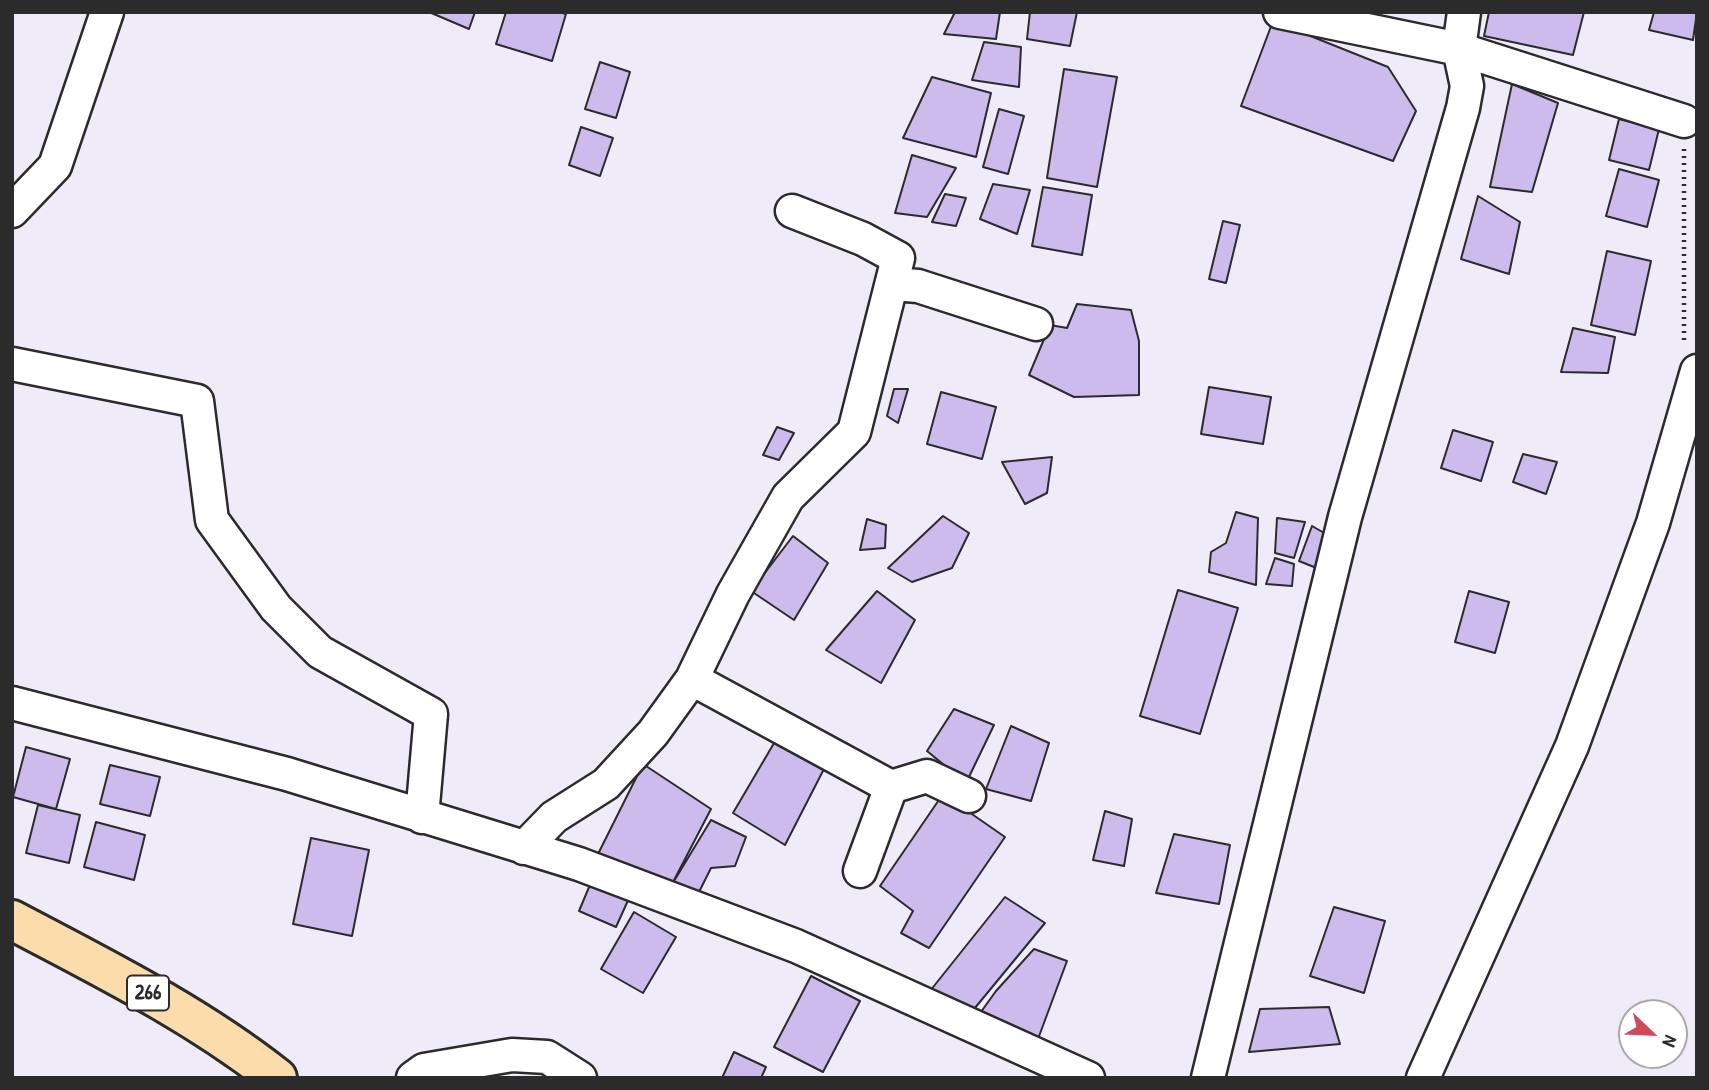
<!DOCTYPE html>
<style>
body{margin:0}
#map{position:relative;width:1709px;height:1090px;overflow:hidden;background:#f0ebf9;font-family:"Patrick Hand",sans-serif}
canvas{display:block}
.frame{position:absolute;inset:0;border:14px solid #2b2b2b;pointer-events:none}
.north{position:absolute;left:1618px;top:999px;width:70px;height:70px;box-sizing:border-box;background:#fff;border:2px solid #aaa;border-radius:50%;rotate:113deg;font-size:19px;font-weight:700;line-height:28px;text-align:center;color:#2b2b2b}
.north::after{content:'';display:block;margin:auto;width:24px;height:32px;background:#d1495b;clip-path:polygon(50% 0,100% 100%,50% 72%,0 100%)}
</style>
<div id="map">
<canvas width="1709" height="1090"></canvas>
<div class="frame"></div>
<div class="north">N</div>
</div>
<script>
const context = document.querySelector('canvas').getContext('2d');
context.lineJoin = 'round';
function fill(path, color) {
  context.fillStyle = color;
  context.fill(path, 'evenodd');
}
function trace(path, color, width, dash) {
  context.strokeStyle = color;
  context.lineWidth = width;
  context.lineCap = dash ? 'butt' : 'round';
  context.setLineDash(dash || []);
  context.stroke(path);
}
function label(font, color, halo, rows, align = 'center') {
  context.font = font + ' "Patrick Hand",sans-serif';
  context.lineWidth = 5;
  context.setLineDash([]);
  context.textBaseline = 'middle';
  context.strokeStyle = halo;
  context.fillStyle = color;
  for (const [text, x, y, turn = 0] of rows) {
    context.save();
    context.translate(x, y);
    context.rotate((+turn || 0) * Math.PI / 180);
    context.textAlign = isNaN(turn) ? turn : align;
    if (halo) context.strokeText(text, 0, 0);
    context.fillText(text, 0, 0);
    context.restore();
  }
}
const building = new Path2D(`
 M429,12H475L469,29Z
 M506,12H559L566,14L552,61L496,44Z
 M955,12H1000L996,39L944,34Z
 M1030,12H1077L1070,46L1027,39Z
 M1489,12H1584L1573,55L1484,36Z
 M1654,12H1697L1693,40L1649,30Z
 M1273,21L1388,67L1416,111L1393,161L1241,106Z
 M984,42L1021,47L1019,87L972,80Z
 M600,62L630,72L616,118L585,109Z
 M1064,69L1117,77L1097,187L1047,178Z
 M932,77L991,93L976,157L903,138Z
 M1512,84L1558,103L1532,192L1490,187Z
 M999,109L1024,116L1008,174L983,167Z
 M1619,119L1659,129L1649,170L1609,160Z
 M581,127L613,138L600,176L569,165Z
 M912,155L956,168L927,217L895,213Z
 M1619,169L1659,180L1647,227L1606,216Z
 M993,184L1030,190L1017,234L980,219Z
 M1043,187L1092,195L1082,255L1032,246Z
 M945,194L966,198L956,226L932,222Z
 M1478,196L1520,222L1509,274L1461,259Z
 M1223,221L1240,225L1226,283L1209,279Z
 M1607,251L1651,261L1635,335L1591,325Z
 M1077,304L1131,310L1139,341V395L1074,397L1029,375L1050,325L1067,328Z
 M1573,328L1615,337L1608,373L1561,372Z
 M1209,387L1271,397L1263,444L1201,434Z
 M894,389H908L898,423L887,416Z
 M941,392L996,407L982,459L927,444Z
 M777,427L794,433L779,460L763,455Z
 M1453,430L1493,442L1481,481L1441,468Z
 M1523,454L1557,462L1546,494L1513,482Z
 M1052,457L1047,493L1025,504L1002,462Z
 M1236,512L1258,518L1256,585L1209,572L1211,552L1226,543Z
 M943,516L969,533L952,568L912,582L888,568Z
 M1277,518L1305,522L1294,558L1275,553Z
 M867,519L886,525L885,548L860,550Z
 M1312,526L1326,534L1319,569L1299,561Z
 M793,536L828,563L794,620L751,591Z
 M1275,558L1294,564L1292,586L1266,584Z
 M1178,590L1238,608L1200,734L1140,716Z
 M877,591L915,620L881,683L826,650Z
 M1469,591L1509,602L1495,653L1455,642Z
 M954,709L994,725L966,783L927,751Z
 M1011,726L1049,743L1031,801L986,789Z
 M777,738L826,765L785,845L733,813Z
 M26,747L70,759L56,809L13,797Z
 M643,764L711,809L671,886L596,858Z
 M110,765L160,777L150,816L100,804Z
 M943,794L1005,837L929,948L901,933L913,911L880,886Z
 M38,805L80,815L69,863L26,853Z
 M1105,811L1132,819L1124,866L1093,860Z
 M711,820L746,837L735,866L711,868L698,894L671,886Z
 M96,822L145,835L134,880L84,867Z
 M1174,834L1230,845L1219,904L1156,893Z
 M311,838L369,850L352,936L293,924Z
 M592,880L630,896L616,927L579,911Z
 M1005,897L1045,923L965,1020L926,996Z
 M1334,907L1385,921L1364,993L1310,976Z
 M634,912L676,937L643,993L601,969Z
 M1034,949L1067,961L1035,1047L973,1023L996,991Z
 M811,976L860,1001L823,1072L774,1047Z
 M1329,1007L1340,1044L1249,1052L1260,1009Z
 M734,1052L766,1067L761,1078H722Z`);
fill(building, '#ccbbec');
trace(building, '#2b2b2b', 2);
const street = new Path2D(`
 M1280,12L1459,49L1684,121
 M12,211L55,166L107,12
 M893,284L918,286L1036,324
 M12,364L197,401L212,520L276,608L320,652L431,714L422,817
 M692,679L891,787L860,871
 M12,703L287,774L579,864L796,946L1088,1078
 M891,787L927,776L969,796
 M524,848L554,817L606,784L653,733L692,679L733,594L788,497L854,432L898,258L863,239L792,211
 M413,1078L424,1070L512,1055L547,1057L580,1078
 M1208,1078L1345,517L1463,108L1467,86L1459,49L1464,12
 M1423,1078L1572,746L1653,523L1697,371`);
const highway = new Path2D(`
 M12,920C103,968 196,1014 277,1078`);
trace(street, '#2b2b2b', 37);
trace(highway, '#2b2b2b', 44);
trace(new Path2D(`
 M1684,149V343`), '#2b2b2b', 4.5, [2, 5]);
trace(street, '#fff', 32);
trace(highway, '#fddcac', 38);
for (const [x, y, w] of [
 [148,993,42]
]) {
  const box = new Path2D();
  box.roundRect(x - w / 2, y - 17.5, w, 35, 5);
  context.fillStyle = '#fff';
  context.fill(box);
  trace(box, '#2b2b2b', 2);
}
label('bold 21px', '#2b2b2b', null, [
 ["266",148,993]
]);
</script>
